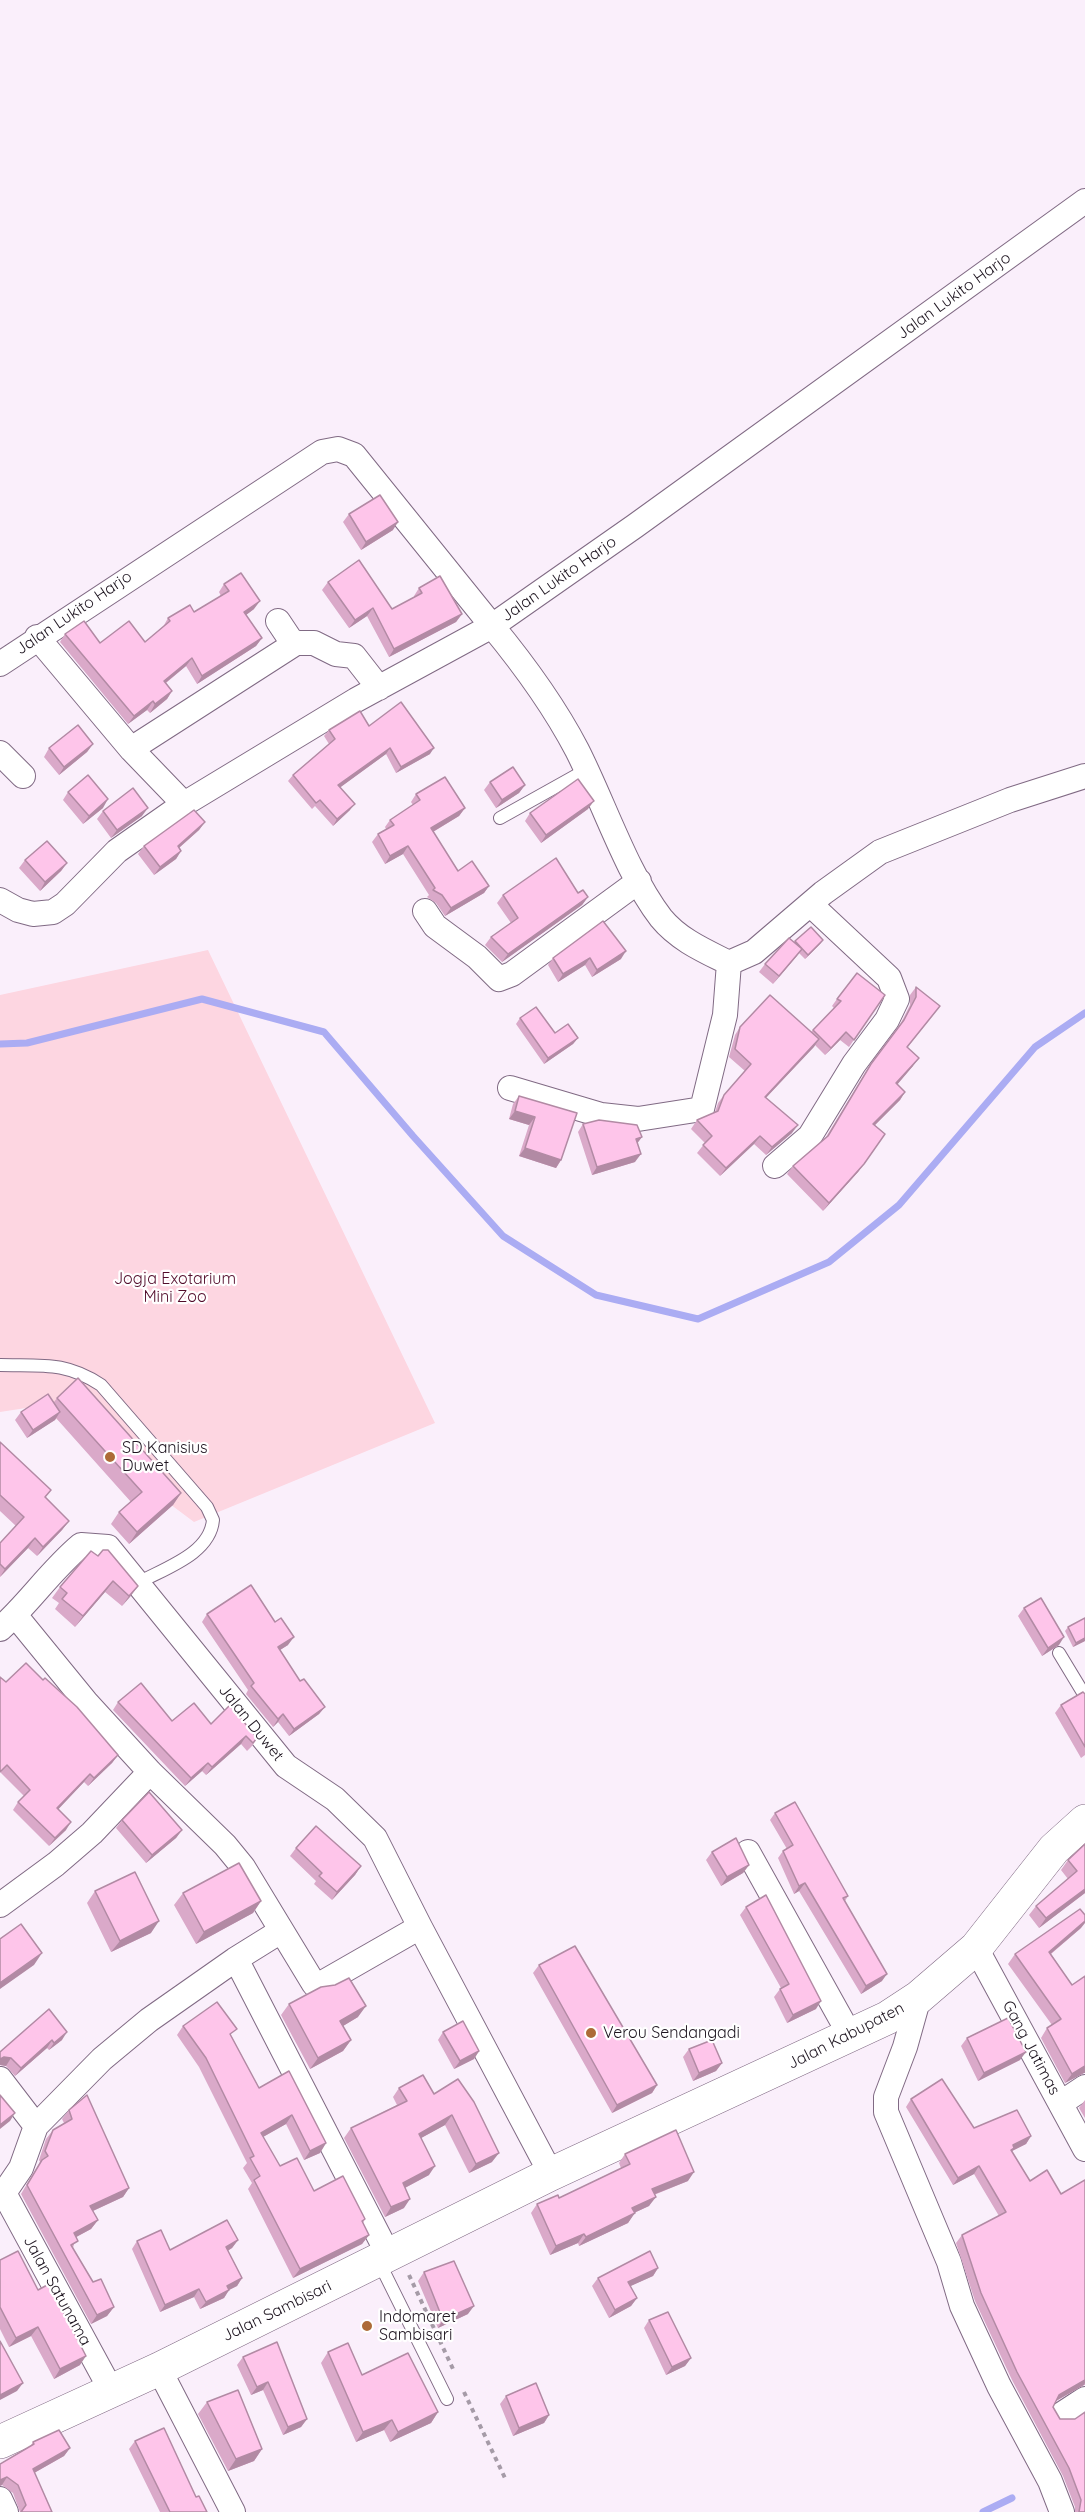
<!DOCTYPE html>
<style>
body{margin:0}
canvas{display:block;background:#faeffb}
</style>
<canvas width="1085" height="2512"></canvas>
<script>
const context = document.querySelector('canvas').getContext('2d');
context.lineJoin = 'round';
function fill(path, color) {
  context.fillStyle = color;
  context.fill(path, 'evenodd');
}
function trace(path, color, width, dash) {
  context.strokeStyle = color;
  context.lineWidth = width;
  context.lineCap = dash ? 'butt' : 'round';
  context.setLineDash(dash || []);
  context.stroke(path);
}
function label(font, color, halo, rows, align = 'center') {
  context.font = font + ' Quicksand,sans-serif';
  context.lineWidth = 4.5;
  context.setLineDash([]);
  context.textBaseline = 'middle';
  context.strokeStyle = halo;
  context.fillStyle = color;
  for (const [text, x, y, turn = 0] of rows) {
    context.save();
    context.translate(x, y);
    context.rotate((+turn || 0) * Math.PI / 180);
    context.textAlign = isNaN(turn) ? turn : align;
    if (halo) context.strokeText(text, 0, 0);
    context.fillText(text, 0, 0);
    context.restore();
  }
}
fill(new Path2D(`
 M208,950L435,1423L194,1522L39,1406L0,1412V995Z`), '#fdd6e1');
trace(new Path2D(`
 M0,1044L27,1043L202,999L324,1032L413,1136L503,1236L596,1295L698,1319L829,1262L899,1205L1035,1047L1085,1013
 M983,2512L1012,2498`), '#abacf3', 7);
const service = new Path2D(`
 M500,818L586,770
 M0,1365C41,1366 65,1361 101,1385L207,1507L213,1520C210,1554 165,1568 138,1583
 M1059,1653L1085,1696
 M379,2262L447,2399`);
const minor = new Path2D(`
 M278,621L290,639L296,643H314L336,654L354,656L379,688
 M37,637L131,749L184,804
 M0,664L322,452L338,449L354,455L492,626L635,526L1085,201
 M131,749L296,643
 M0,753L23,776
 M0,900L18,910L33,914L53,912L65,904L117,851L184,804L356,700L492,626C525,666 553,704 577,750C603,801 627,874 661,918C679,940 705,951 729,963L754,952L823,893L880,852L1010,800L1085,776
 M425,911L435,926L477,957L499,979L512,974L639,881
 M510,1088L601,1115L638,1119L702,1109L725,1015L729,963
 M775,1166L810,1136L854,1064L887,1020L897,999L889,978L811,905
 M15,1615L86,1702L150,1772L225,1845L243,1867L314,1984L324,1982L420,1927
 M0,1629C29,1603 51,1570 81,1545L108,1547L286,1766L335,1799L375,1838L420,1927L551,2174
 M748,1852L851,2037
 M0,1905L56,1864L92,1833L150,1772
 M976,1948L1085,2149
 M236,1959L389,2256
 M919,1997L905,2047L886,2097V2112L949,2262L962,2306L999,2386L1050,2481L1062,2512
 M0,2079L36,2126
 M1061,2103L1085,2087
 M4,2193L21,2168L36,2126L102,2059L149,2020L236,1959L281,1931
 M4,2193L111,2390
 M159,2369L233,2512
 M1062,2414L1085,2399
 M0,2499L6,2512`);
const secondary = new Path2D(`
 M0,2442L159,2369L551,2174L887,2018L919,1997L976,1948L1054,1849L1085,1821`);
trace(service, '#806a84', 14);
trace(minor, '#806a84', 26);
trace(secondary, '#806a84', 34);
trace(new Path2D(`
 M409,2275L453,2369
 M464,2392L505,2478`), '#a59ba7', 4, [4.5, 4.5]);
trace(service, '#fff', 12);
trace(minor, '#fff', 24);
trace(secondary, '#fff', 33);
fill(new Path2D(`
 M349,514L393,530L361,550L343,522Z
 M328,582L392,609L414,597V596L419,588L462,614L456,622L389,657L367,616L349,628L322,590Z
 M224,584L254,609L246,615L262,638L256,646L197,684L186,666L166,683L172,691L167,699L150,713L147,710L128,724L60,642L65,634L100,643L145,642L163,627L168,618L194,612L221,596L219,592Z
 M369,726L430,754L396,773L386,754L340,787L350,810L333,826L315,806L312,809L288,781L293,775L329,744L324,736L329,730Z
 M93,744L87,752L59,775L44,757L49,748Z
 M490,782L525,785L519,793L496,808L484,790Z
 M68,792L103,808L83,824L63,800Z
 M416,794L465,808L459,816L433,832L458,871L489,886L484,893L445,916L436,903L427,897L429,895L403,854L385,864L372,842L378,834L386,829L385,827L390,820L413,805L411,802Z
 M588,809L541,843L525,821L530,813Z
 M103,811L142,816L111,838L97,819Z
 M205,822L199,830L179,848L181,851L176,859L154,875L138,854L144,846Z
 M25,860L67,863L61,871L40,891L19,868Z
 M578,893L588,897L582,905L502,962L485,945L491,937L511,923L497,903L503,895Z
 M603,921L621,959L592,977L585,965L558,982L548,965L553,958Z
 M823,940L820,944L805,959L799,953L773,984L759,972L765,964L795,942Z
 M916,987L934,1014L907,1048L913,1066L897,1084L905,1092L900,1100L875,1125L885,1134L858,1172L823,1211L787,1174L793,1166L826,1137L866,1072L899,1027L910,1005V995Z
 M885,995L849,1047L840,1040L825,1055L815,1045L766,1098L792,1133L766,1155L754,1144L720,1176L697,1153L705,1143L691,1129L697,1120L715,1112L718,1103L724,1095L745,1071L729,1057L735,1035L740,1027L811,1032L834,1008L832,1006L837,999Z
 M520,1018L555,1033L578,1038L573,1044L544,1064L516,1024Z
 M519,1096L577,1113L561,1160L556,1168L519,1156L529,1125L509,1119L513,1104Z
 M583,1124L642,1137L637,1143L635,1162L592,1175L578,1132Z
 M57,1398L181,1493L173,1505L129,1544L111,1524L119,1512L131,1502L56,1418L55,1420L27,1438L15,1420L21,1412L54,1402Z
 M0,1442L46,1497L69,1521L62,1530L37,1556L28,1548L0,1577V1543L16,1526L0,1511Z
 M91,1551L138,1586L122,1606L105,1592L75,1627L55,1609L59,1603L52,1598L60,1587Z
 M1024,1608L1059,1645L1042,1656L1018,1616Z
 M207,1614L288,1645L280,1650L300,1681L325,1707L319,1714L289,1736L278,1722L273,1727L246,1694L248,1690L202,1622Z
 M1068,1627L1085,1641L1073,1647L1065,1631Z
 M6,1682L118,1755L112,1763L88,1786L84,1782L58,1809L66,1830L49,1846L13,1810L18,1802L24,1796L1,1773Z
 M1085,1694V1755L1081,1758L1055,1713L1061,1705Z
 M118,1702L172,1721L211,1724L257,1738L252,1746L247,1751L241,1744L206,1775L202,1771L185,1786L113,1710Z
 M775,1813L848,1896L845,1901L882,1981L861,1994L799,1891L794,1894L778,1858L783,1851L787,1849L770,1820Z
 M122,1820L182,1830L176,1838L146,1863L116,1828Z
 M1085,1844V1893L1039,1928L1029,1915L1036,1906L1068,1879L1061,1870L1068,1860Z
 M296,1848L361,1866L355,1875L332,1900L314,1884L316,1881L290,1856Z
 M712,1852L749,1865L743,1873L721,1886L706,1860Z
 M95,1891L151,1933L111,1952L87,1903Z
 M183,1893L261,1901L253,1913L196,1944L174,1905Z
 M746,1907L816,2009L787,2023L774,1997L780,1989L781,1988L740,1915Z
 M1081,1928L1051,1954L1072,1985L1085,1976V2073H1084L1065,2083L1041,2038L1047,2028L1052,2025L1008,1964L1015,1954Z
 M539,1965L657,2085L652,2093L612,2113L533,1973Z
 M289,2004L358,2017L343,2026L351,2040L343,2051L310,2069L281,2015Z
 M49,2009L62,2040L49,2050L47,2048L15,2076L6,2066L0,2065V2052Z
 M183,2026L232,2037L259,2088L289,2071L326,2143L320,2153L304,2160L286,2124L263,2137L280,2166L314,2191L365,2219L363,2223L369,2235L362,2244L293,2278L248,2189L252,2183L243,2168L247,2163L199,2067L177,2035Z
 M443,2032L479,2051L474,2059L454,2069L438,2040Z
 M967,2038L1020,2060L978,2081L961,2046Z
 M689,2049L722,2063L716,2071L693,2081L683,2057Z
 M399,2088L434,2094L492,2162L469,2173L445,2125L421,2138L429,2175L405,2188L404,2208L385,2217L344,2138L351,2128L397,2105L393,2097Z
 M911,2099L974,2128L1031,2136L1026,2144L1012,2151L1030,2181L1061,2194L1085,2180V2385H1084L1056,2401L1053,2407L1085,2512H1075V2507L1063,2476L1012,2380L975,2301L956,2243L962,2235L999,2216L974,2174L953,2185L906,2107Z
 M1085,2100V2118L1079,2108Z
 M69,2110L129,2188L123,2197L93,2211L98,2220L91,2229L76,2237L73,2248L93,2282L114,2307L107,2316L91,2324L21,2194L40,2162L39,2160L46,2139L53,2130L64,2123L62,2119Z
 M625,2154L688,2181L654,2195L649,2206L634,2213L628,2223L579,2246L578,2243L550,2255L531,2213L537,2204L559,2198L621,2168L619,2163Z
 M238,2240L232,2248L228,2251L242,2278L237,2286L229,2290L224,2298L200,2309L194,2297L160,2312L132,2249L137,2241L170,2250Z
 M0,2260L38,2290L80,2365L54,2379L31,2336L9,2347L0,2329Z
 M658,2268L653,2276L630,2286L637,2298L631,2306L609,2318L592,2286L598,2278Z
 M424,2272L468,2314L438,2328L418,2281Z
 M649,2320L691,2358L685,2366L666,2375L644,2328Z
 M328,2352L362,2375L438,2412L431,2423L390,2442L384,2430L356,2442L321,2363Z
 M243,2357L307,2419L301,2427L283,2435L263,2390L251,2395L237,2365Z
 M506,2396L549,2415L544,2423L513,2436L500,2404Z
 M207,2402L262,2449L254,2461L228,2471L198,2414Z
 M135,2441L196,2497L207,2512H160L129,2449Z
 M33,2442L70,2448L64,2456L34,2473L52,2512H20L13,2493L2,2485L0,2486V2464L30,2447Z`), '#daa9c9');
fill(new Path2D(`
 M398,522L393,530L361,550L366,542Z
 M260,601L254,609L238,621L244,612Z
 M373,608L367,616L349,628L355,620Z
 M462,614L456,622L389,657L394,649Z
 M262,638L256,646L197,684L202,676Z
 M192,658L186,666L158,689L164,681Z
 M172,691L167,699L150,713L155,704Z
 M153,701L147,710L128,724L134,716Z
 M93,744L87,752L59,775L64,767Z
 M390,748L386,754L334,792L338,785Z
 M434,748L430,754L396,773L401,767Z
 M525,785L519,793L496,808L502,800Z
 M108,799L103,808L83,824L89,816Z
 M594,801L588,809L541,843L546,835Z
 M355,804L350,810L333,826L337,819Z
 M148,808L142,816L111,838L117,830Z
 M465,808L459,816L426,836L431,828Z
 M205,822L199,830L172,854L178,846Z
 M408,846L403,854L385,864L390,856Z
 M181,851L176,859L154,875L160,867Z
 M67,863L61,871L40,891L45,882Z
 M489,886L484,893L445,916L451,908Z
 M588,897L582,905L502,962L508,954Z
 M823,940L820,944L805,959L808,955Z
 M802,949L796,957L773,984L779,976Z
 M626,951L621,959L592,977L597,970Z
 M590,958L585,965L558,982L563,974Z
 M846,1032L840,1040L825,1055L831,1048Z
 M578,1038L573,1044L544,1064L548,1058Z
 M819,1039L814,1047L759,1105L765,1097Z
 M919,1058L913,1066L891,1092L896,1083Z
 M905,1092L900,1100L868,1132L873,1124Z
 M515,1111L535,1117L529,1125L509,1119Z
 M798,1125L792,1133L766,1155L772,1147Z
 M760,1136L754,1144L720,1176L726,1168Z
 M642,1137L636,1145V1139Z
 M525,1148L561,1160L556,1168L519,1156Z
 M641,1154L635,1162L592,1175L597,1167Z
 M864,1164L858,1172L823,1211L829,1203Z
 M60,1412L55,1420L27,1438L33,1430Z
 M181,1493L173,1505L129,1544L137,1532Z
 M69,1521L62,1530L37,1556L43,1547Z
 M35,1538L28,1548L0,1577L5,1569Z
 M113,1581L105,1592L75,1627L83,1616Z
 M138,1586L130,1597L122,1606L129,1596Z
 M294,1637L288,1645L272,1655L278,1647Z
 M1064,1637L1059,1645L1042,1656L1048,1648Z
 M1085,1638V1641L1073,1647L1076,1643Z
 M325,1707L319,1714L289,1736L294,1729Z
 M283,1714L278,1722L273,1727L278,1719Z
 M246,1736L241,1744L206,1775L212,1767Z
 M118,1755L112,1763L88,1786L94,1778Z
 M208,1763L202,1771L185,1786L191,1778Z
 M90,1774L84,1782L52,1816L57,1808Z
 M71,1822L66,1830L49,1846L55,1838Z
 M182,1830L176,1838L146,1863L152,1855Z
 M749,1865L743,1873L721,1886L727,1877Z
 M361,1866L355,1875L332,1900L337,1892Z
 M805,1883L799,1891L794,1894L799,1886Z
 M1085,1889V1893L1039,1928L1046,1918Z
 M261,1901L253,1913L196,1944L204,1932Z
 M159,1921L151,1933L111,1952L120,1941Z
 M1085,1921V1923L1081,1928L1042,1961L1049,1952Z
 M42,1953L34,1965L0,1989V1983Z
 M887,1974L882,1981L861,1994L866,1986Z
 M821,2001L816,2009L787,2023L793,2015Z
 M366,2006L358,2017L333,2032L340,2021Z
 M67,2032L62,2040L49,2050L54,2043Z
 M52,2040L47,2048L15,2076L21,2068Z
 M351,2040L343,2051L310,2069L318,2058Z
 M479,2051L474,2059L454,2069L460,2061Z
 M1026,2052L1020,2060L978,2081L984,2073Z
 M4,2057L11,2058L6,2066L0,2065V2059Z
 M722,2063L716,2071L693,2081L699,2073Z
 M1085,2066V2073H1084L1065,2083L1072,2074Z
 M657,2085L652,2093L612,2113L617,2105Z
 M15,2113L10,2121L0,2129V2125Z
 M292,2115L286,2124L254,2142L261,2133Z
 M452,2115L445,2125L412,2143L419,2134Z
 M1031,2136L1026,2144L1012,2151L1009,2156L1013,2145Z
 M326,2143L320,2153L304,2160L310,2151Z
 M499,2153L492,2162L469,2173L476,2164Z
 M435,2166L429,2175L397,2192L403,2183Z
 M979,2166L974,2174L953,2185L958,2178Z
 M694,2172L688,2181L645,2198L652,2189Z
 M129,2188L123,2197L84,2215L90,2206Z
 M656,2197L649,2206L625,2217L632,2208Z
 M410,2199L404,2208L385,2217L391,2207Z
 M635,2213L628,2223L579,2246L586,2237Z
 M98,2220L91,2229L67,2242L74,2233Z
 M584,2234L578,2243L550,2255L556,2246Z
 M369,2235L362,2244L293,2278L300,2269Z
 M238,2240L232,2248L220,2255L226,2247Z
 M658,2268L653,2276L622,2290L628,2282Z
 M242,2278L237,2286L229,2290L224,2298L200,2309L206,2302L227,2286Z
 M199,2289L194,2297L160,2312L165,2305Z
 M637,2298L631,2306L609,2318L615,2310Z
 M474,2306L468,2314L438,2328L443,2320Z
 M114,2307L107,2316L91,2324L97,2315Z
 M38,2327L31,2336L9,2347L16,2338Z
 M86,2356L80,2365L54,2379L60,2369Z
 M691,2358L685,2366L666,2375L672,2367Z
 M1085,2380V2383L1084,2385L1054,2402L1059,2395Z
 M268,2382L263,2390L251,2395L257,2387Z
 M23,2383L17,2391L0,2400V2395Z
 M438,2412L431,2423L390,2442L398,2432Z
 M549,2415L544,2423L513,2436L519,2428Z
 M307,2419L301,2427L283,2435L288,2427Z
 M392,2420L384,2430L356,2442L363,2432Z
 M70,2448L64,2456L27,2477L33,2469Z
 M262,2449L254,2461L228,2471L236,2459Z
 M7,2477L2,2485L0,2486V2480Z`), '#b28aa4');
const building = new Path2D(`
 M380,495L398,522L366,542L349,514Z
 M359,560L392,609L422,593L419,588L440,576L462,614L394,649L373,608L355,620L328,582Z
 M241,573L260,601L244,612L262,638L202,676L192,658L164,681L172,691L155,704L153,701L134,716L65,634L84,621L100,643L129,621L145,642L170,621L168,618L190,605L194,612L229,591L224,584Z
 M401,702L434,748L401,767L390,748L338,785L355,804L337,819L320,800L316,803L293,775L335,739L329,730L360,711L369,726Z
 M78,725L93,744L64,767L49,748Z
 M513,767L525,785L502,800L490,782Z
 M88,775L108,799L89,816L68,792Z
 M445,777L465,808L431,828L458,871L472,861L489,886L451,908L442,895L433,890L435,888L408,846L390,856L378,834L394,825L390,820L420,800L416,794Z
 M578,779L594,801L546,835L530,813Z
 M133,788L148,808L117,830L103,811Z
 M194,810L205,822L178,846L181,851L160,867L144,846Z
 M47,841L67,863L45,882L25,860Z
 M556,858L578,893L583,890L588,897L508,954L491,937L518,918L503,895Z
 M603,921L626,951L597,970L590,958L563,974L553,958Z
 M811,927L823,940L808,955L795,941Z
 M789,938L802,949L779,976L765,964Z
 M857,973L885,995L854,1040L846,1032L831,1048L813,1030L841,1001L837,999Z
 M916,987L940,1006L907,1047L919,1058L896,1083L905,1092L873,1124L885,1134L864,1164L829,1203L793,1166L828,1136L871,1064L904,1020L916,997Z
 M770,995L819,1039L765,1097L798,1125L772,1147L760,1136L726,1168L703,1145L712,1136L697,1120L718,1111L724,1095L751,1064L735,1049L740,1027Z
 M536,1007L555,1033L568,1024L578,1038L548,1058L520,1018Z
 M519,1096L577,1113L561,1160L525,1148L535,1117L515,1111Z
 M599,1120L637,1125L642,1137L636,1139L641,1154L597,1167L583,1124Z
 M78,1378L181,1493L137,1532L119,1512L142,1492L57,1398Z
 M48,1394L60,1412L33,1430L21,1412Z
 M0,1442L51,1490L45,1497L69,1521L43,1547L35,1538L5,1569L0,1564V1543L24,1517L0,1495Z
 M103,1550H108L138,1586L129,1596L113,1581L83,1616L62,1599L67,1593L60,1587L91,1551L98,1556Z
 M251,1585L275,1622L281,1618L294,1637L278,1647L300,1681L304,1679L325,1707L294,1729L283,1714L278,1719L251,1686L254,1683L207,1614Z
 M1041,1598L1064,1637L1048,1648L1024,1608Z
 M1085,1618V1638L1076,1643L1068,1627Z
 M26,1663L43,1680L45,1678L77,1707L118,1755L94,1778L90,1774L57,1808L71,1822L55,1838L18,1802L30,1790L7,1765L0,1772V1677L6,1682Z
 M141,1683L172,1721L194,1703L211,1724L230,1705L257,1738L253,1743L246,1736L212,1767L208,1763L191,1778L118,1702Z
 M1083,1692L1085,1694V1747L1061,1705Z
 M149,1792L182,1830L152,1855L122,1820Z
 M795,1802L848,1896L843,1898L887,1974L866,1986L805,1883L799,1886L783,1851L793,1845L775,1813Z
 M316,1826L361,1866L337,1892L319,1876L322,1873L296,1848Z
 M736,1838L749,1865L727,1877L712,1852Z
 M1085,1844V1889L1046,1918L1036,1906L1077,1871L1068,1860Z
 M239,1863L261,1901L204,1932L183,1893Z
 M135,1872L159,1921L120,1941L95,1891Z
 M766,1895L821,2001L793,2015L780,1989L789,1984L746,1907Z
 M1080,1909L1085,1915V1921L1049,1952L1072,1985L1085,1976V2066L1072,2074L1047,2028L1061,2019L1015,1954Z
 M21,1924L42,1953L0,1983V1939Z
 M575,1946L657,2085L617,2105L539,1965Z
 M349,1978L366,2006L340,2021L351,2040L318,2058L289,2004L321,1987L335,1985Z
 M217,2002L237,2029L230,2034L259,2088L289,2071L326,2143L310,2151L292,2115L261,2133L280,2166L297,2158L314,2191L343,2176L365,2219L362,2221L369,2235L300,2269L254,2180L260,2176L250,2158L254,2156L206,2058L183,2026Z
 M49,2009L67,2032L54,2043L52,2040L21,2068L11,2058L4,2057L0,2059V2052Z
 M1008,2018L1026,2052L984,2073L967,2038Z
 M463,2021L479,2051L460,2061L443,2032Z
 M712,2040L722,2063L699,2073L689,2049Z
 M423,2075L434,2094L458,2079L474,2102L499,2153L476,2164L452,2115L419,2134L435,2166L403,2183L410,2199L391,2207L351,2128L407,2101L399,2088Z
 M942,2079L974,2128L1017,2110L1031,2136L1013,2145L1014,2148L1011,2150L1030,2181L1047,2170L1061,2194L1085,2180V2380L1059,2395L1053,2407L1060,2419H1075L1085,2412V2512H1079L1081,2500L1069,2468L1017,2372L981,2293L962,2235L1006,2212L979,2166L958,2178L911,2099Z
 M0,2095L15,2113L0,2125Z
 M87,2095L129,2188L90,2206L98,2220L74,2233L78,2241L71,2245L93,2282L101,2279L114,2307L97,2315L27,2185L42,2160L48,2156L45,2151L53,2130L72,2119L69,2110Z
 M676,2130L694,2172L652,2189L656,2197L632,2208L635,2213L586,2237L584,2234L556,2246L537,2204L558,2195L559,2198L630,2164L625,2154Z
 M227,2220L238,2240L226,2247L242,2278L227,2286L229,2290L206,2302L199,2289L165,2305L137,2241L161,2230L170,2250Z
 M18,2251L38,2290L49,2284L86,2356L60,2369L38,2327L16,2338L0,2307V2260Z
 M650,2251L658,2268L628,2282L637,2298L615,2310L598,2278Z
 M454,2261L474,2306L443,2320L424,2272Z
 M668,2312L691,2358L672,2367L649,2320Z
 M0,2341L23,2383L0,2395Z
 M277,2342L307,2419L288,2427L268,2382L257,2387L243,2357Z
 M348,2343L362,2375L408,2353L438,2412L398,2432L392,2420L363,2432L328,2352Z
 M536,2383L549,2415L519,2428L506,2396Z
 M238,2390L262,2449L236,2459L207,2402Z
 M164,2428L196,2497L199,2496L207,2512H170L135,2441Z
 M59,2430L70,2448L33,2469L52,2512H21L26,2505L18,2485L7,2477L0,2480V2464L34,2444L33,2442Z`);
fill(building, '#fec5ea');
trace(building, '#b28aa4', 1.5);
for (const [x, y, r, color] of [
 [110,1457,6,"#ad6b37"],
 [591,2033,6,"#ad6b37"],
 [367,2326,6,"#ad6b37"]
]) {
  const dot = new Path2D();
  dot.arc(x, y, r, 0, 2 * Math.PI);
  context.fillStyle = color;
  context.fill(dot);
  trace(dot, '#fff', 2);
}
label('16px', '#1e1520', '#fff', [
 ["Jalan Lukito Harjo",954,296,-36],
 ["Jalan Lukito Harjo",559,579,-35],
 ["Jalan Lukito Harjo",74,613,-34],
 ["Jalan Duwet",251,1723,51],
 ["Jalan Kabupaten",846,2036,-27],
 ["Gang Jatimas",1031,2048,62],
 ["Jalan Satunama",57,2291,61],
 ["Jalan Sambisari",277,2311,-26]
]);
label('16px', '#520c2b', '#fff', [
 ["Jogja Exotarium",175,1279],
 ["Mini Zoo",175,1297]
]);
label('16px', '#1e1520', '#fff', [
 ["SD Kanisius",122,1448],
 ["Duwet",122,1466],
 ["Verou Sendangadi",603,2033],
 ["Indomaret",379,2317],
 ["Sambisari",379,2335]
], 'left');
</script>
